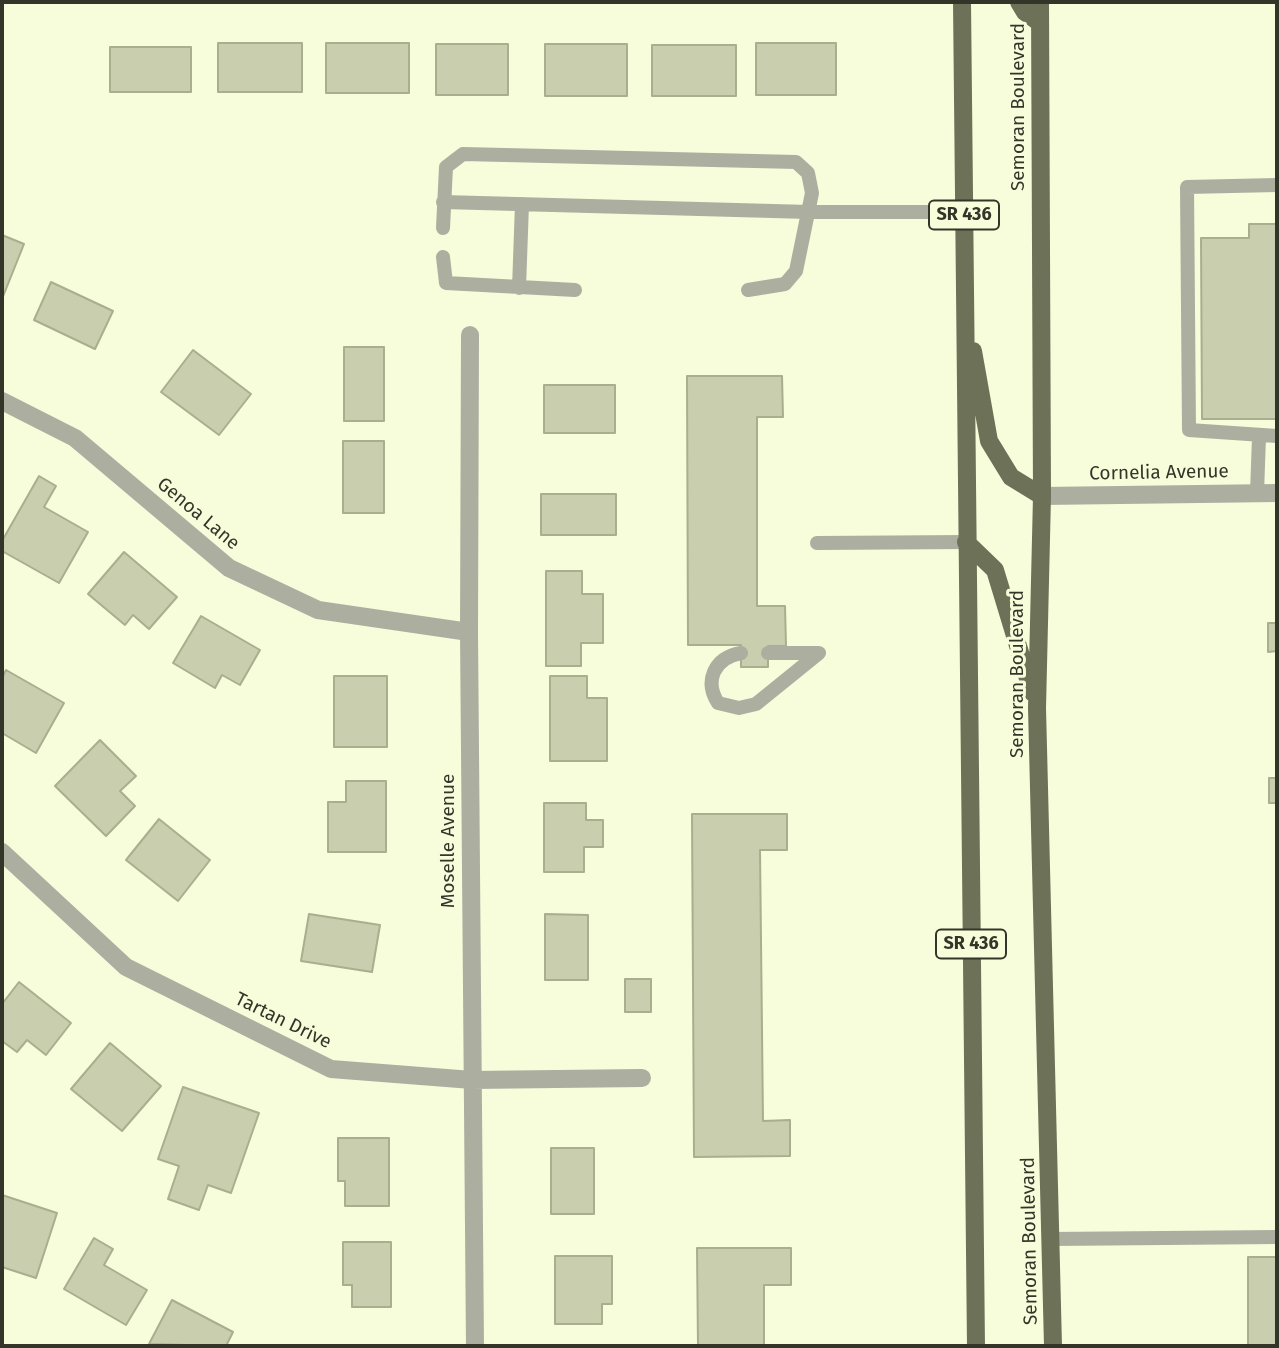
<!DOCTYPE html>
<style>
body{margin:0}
#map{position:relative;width:1279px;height:1348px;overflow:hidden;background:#f7fcdb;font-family:"Fira Sans",sans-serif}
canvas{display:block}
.frame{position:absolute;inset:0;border:4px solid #333528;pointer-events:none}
</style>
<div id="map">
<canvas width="1279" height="1348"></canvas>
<div class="frame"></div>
</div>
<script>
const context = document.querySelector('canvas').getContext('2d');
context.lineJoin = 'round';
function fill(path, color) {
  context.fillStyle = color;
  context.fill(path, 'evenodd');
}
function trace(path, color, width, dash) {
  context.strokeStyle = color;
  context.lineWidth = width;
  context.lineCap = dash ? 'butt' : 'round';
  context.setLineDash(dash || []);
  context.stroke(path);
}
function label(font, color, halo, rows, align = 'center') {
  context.font = font + ' "Fira Sans",sans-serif';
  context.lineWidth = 6;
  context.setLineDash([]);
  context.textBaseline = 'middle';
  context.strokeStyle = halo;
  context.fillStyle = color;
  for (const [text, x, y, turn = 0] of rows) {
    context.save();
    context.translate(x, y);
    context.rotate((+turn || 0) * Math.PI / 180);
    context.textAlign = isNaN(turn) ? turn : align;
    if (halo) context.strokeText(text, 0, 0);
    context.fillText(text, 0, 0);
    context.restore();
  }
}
const building = new Path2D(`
 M218,43H302V92H218Z
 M326,43H409V93H326Z
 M756,43H836V95H756Z
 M436,44H508V95H436Z
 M545,44H627V96H545Z
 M652,45H736V96H652Z
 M110,47H191V92H110Z
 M1249,224H1277V419H1202L1201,238H1249Z
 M2,235L24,244L2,299Z
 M51,282L113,311L95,349L34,320Z
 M344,347H384V421H344Z
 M193,350L251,394L219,435L161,392Z
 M687,376H782L783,417H757V606H785L786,646H768V667H741V645H688Z
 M544,385H615V433H544Z
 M343,441H384V513H343Z
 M39,476L56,486L44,507L88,532L59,583L2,551V541Z
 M541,494H616V535H541Z
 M124,552L177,597L149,629L133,615L125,625L88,594Z
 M546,571H582V594H603V643H581V666H546Z
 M201,616L260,650L240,685L222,675L215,688L173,663Z
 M1268,623H1277V651L1268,652Z
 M6,670L64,703L36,753L2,733V678Z
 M334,676H387V747H334Z
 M550,676H587V698H607V761H550Z
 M100,740L136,776L120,791L135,806L106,836L55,786Z
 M1269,778H1277V803H1269Z
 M346,781H386V852H328V802H346Z
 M544,803H586V820H603V847H584V872H544Z
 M692,814H787V850H760L763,1121L790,1120V1156L694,1157Z
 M159,819L210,860L178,901L126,860Z
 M309,914L380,925L372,972L301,961Z
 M545,914L588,915V980H545Z
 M625,979H651V1012H625Z
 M19,982L71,1023L46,1055L27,1040L17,1052L2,1041V1004Z
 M110,1043L161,1086L122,1131L71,1089Z
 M183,1087L259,1113L231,1193L208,1185L199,1210L168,1199L179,1166L158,1159Z
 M338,1138H389V1206H345V1181H338Z
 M551,1148H594V1214H551Z
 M2,1195L57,1213L36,1278L2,1267Z
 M94,1238L113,1249L104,1265L147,1290L126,1325L64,1289Z
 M343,1242H391V1307H352V1285H343Z
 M697,1248H791V1285H764V1346H698Z
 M555,1256H612V1304H602V1324H555Z
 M1248,1257H1277V1346H1248Z
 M172,1300L233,1332L226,1346L149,1344Z`);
fill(building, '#c9ceae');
trace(building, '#a9ae8e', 2);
trace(new Path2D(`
 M1277,185L1187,187L1189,430L1277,436
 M443,202L809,212H964
 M443,228L446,167L463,154L796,162L808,173L812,193L796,271L785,284L748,290
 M443,257L446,283L575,290
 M519,288L522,204
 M1257,493L1259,437
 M817,543L966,542
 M741,653C714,658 704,681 718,703L739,708L756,704L819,653H768
 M1051,1239L1277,1237`), '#acaea0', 14);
trace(new Path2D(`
 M470,335L469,632L475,1346
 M2,401L75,438L229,568L318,610L469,632
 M1042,496L1277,493
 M2,852L126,967L331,1069L472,1080L642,1078`), '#acaea0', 18);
trace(new Path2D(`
 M962,2L976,1346
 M1019,2L1025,12L1040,23
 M1040,2L1042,496L1037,708L1053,1346
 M973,351L989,441L1011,477L1042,496
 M966,542L995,570L1032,692`), '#6d7158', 18);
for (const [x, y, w] of [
 [964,215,70],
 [971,944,70]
]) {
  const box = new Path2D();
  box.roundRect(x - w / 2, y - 14.5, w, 29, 5);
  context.fillStyle = '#f7fcdb';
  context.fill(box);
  trace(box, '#333528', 2);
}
label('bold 18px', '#333528', null, [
 ["SR 436",964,215],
 ["SR 436",971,944]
]);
label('19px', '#333528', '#f7fcdb', [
 ["Semoran Boulevard",1019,107,-90],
 ["Cornelia Avenue",1159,473,-1],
 ["Genoa Lane",198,514,40],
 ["Semoran Boulevard",1018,674,-90],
 ["Moselle Avenue",449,841,-90],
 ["Tartan Drive",283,1021,26],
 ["Semoran Boulevard",1030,1241,-91]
]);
</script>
